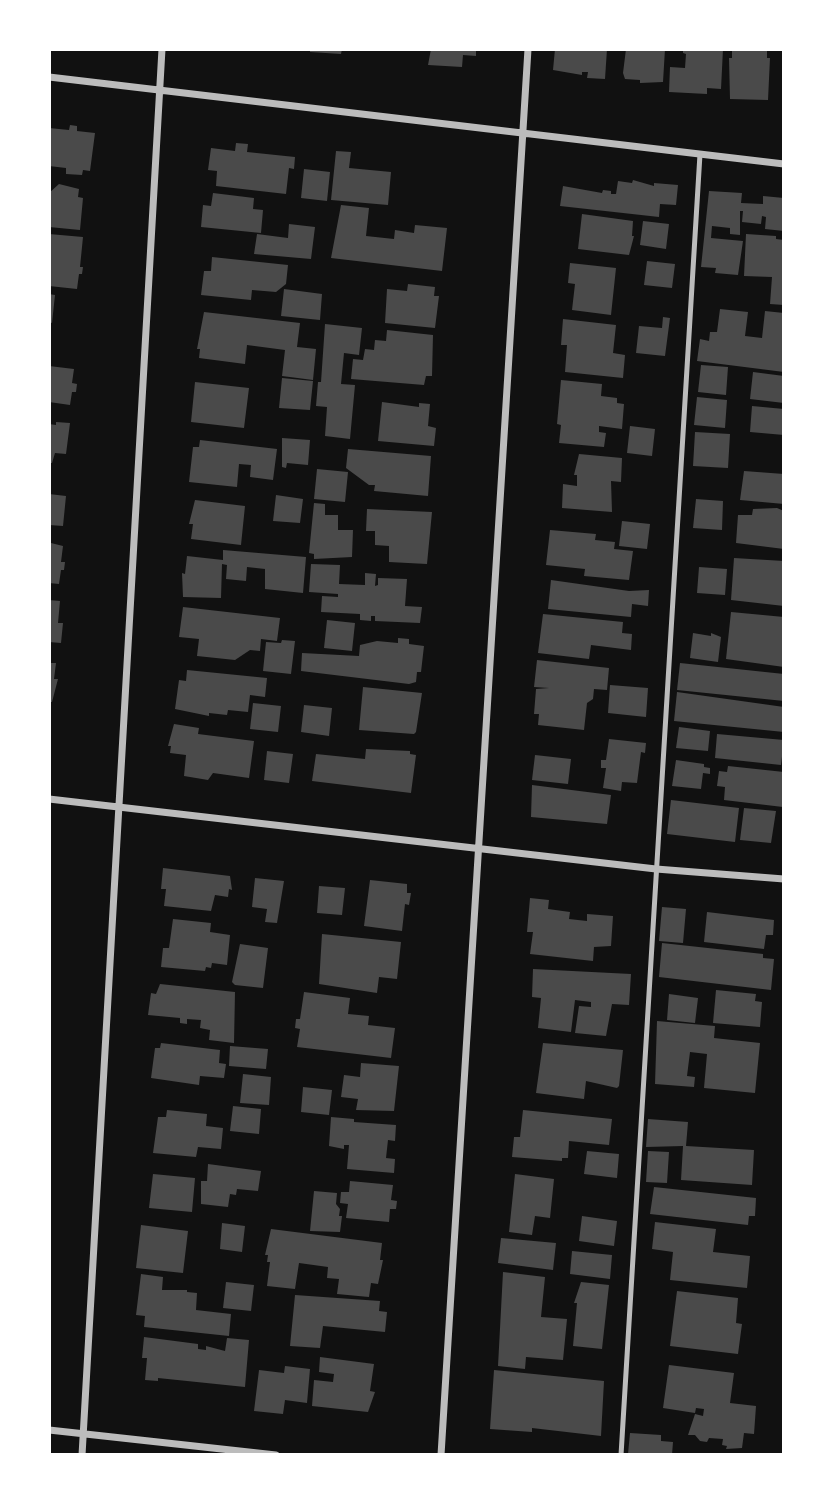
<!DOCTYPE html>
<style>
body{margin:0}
#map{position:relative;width:833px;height:1504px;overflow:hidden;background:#111;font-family:"Golos Text",sans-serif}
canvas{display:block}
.frame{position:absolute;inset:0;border:51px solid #fff;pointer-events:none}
</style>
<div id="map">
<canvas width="833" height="1504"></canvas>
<div class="frame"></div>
</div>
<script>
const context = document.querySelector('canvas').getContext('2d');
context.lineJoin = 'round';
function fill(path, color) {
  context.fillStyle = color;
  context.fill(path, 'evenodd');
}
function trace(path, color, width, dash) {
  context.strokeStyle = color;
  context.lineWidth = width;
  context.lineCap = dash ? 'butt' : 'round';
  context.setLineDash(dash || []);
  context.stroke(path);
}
fill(new Path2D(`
 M310,49H342L341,54L310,52Z
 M431,49H476V56L463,55L462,67L428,65Z
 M555,49H607L605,79L587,78L588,72H582V75L553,70Z
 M626,49H665L663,82L640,83V80L625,79L623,73Z
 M683,49H723L721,89L707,88V94L669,92L670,67L685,68L686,54L683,53Z
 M732,49L767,50V58H770L768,100L730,99L729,58H732Z
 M70,125L77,126V131L95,133L90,171L83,170L82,175L66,174V168L49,166V128L69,130Z
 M236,143L248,144L247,152L295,157L294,169L289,168L286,194L216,186L217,171L208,170L211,148L235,151Z
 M336,151L351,152L349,168L391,172L388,205L331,200Z
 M304,169L330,172L327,201L301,198Z
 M633,180L654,186V183L678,185L676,205L660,204L659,217L560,206L563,186L602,193L603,190L611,191V194H616L618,181L632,183Z
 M59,184L79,189L78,197L83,198L80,230L49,227V193Z
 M709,191L742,193L741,203L763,204V196L784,198V231L765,229L766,217L762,216L761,224L742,222L743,211H740V235L730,234V228L712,226L711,238L743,241L738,275L715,273L716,268L701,267Z
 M213,193L254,198L253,209L263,210L261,233L201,227L203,205L211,206Z
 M341,205L369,208L366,236L394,239L395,230L414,233L415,225L447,228L442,271L331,258Z
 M582,214L633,221L632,236H634L629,255L578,249Z
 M643,221L669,224L666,249L640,245Z
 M289,224L315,227L311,259L254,254L257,234L288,238Z
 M49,234L83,237L80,267H83L82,274H79L77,289L49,286Z
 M746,234L776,236V239L784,240V305L770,304L772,277L744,276Z
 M212,257L288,265L286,284L276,292L252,290L251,300L201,295L204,271H211Z
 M647,261L675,264L672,288L644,285Z
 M570,263L616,268L611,315L572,310L575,284L568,283Z
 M408,284L435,287L434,296H439L435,328L385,323L387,289L407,291Z
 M284,289L322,294L320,320L281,316Z
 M49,294L55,295L52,323L49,322Z
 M720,309L748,312L745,336L762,338L765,311L784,313V372L697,361L700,339L709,341L710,332H717Z
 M204,312L300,323L297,347L316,349L313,380L282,376L285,350L247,345L245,364L199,358L200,349H197Z
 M663,317L670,318L665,356L636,353L639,326L662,328Z
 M563,319L616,325L613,353L625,355L623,378L565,372L567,345H561Z
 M325,324L362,328L359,355L344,353L341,384L355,385L350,439L325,436L327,407L316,406L318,382H321Z
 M387,330L433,335L432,376H426L424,385L351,379L353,359L363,360L365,349L374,350L375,340L386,341Z
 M701,365L728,367L726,395L698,392Z
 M49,366L74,369L72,383L77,384L76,392H72L70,405L49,402Z
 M753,372L784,376V403L750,399Z
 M282,378L313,381L310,410L279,408Z
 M561,380L602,384L601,396L617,398V403L624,404L622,429L599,426V432L606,433L604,447L559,443L561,425L557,424Z
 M195,382L249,388L244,428L191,422Z
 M697,397L727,400L725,428L694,425Z
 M382,402L419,407V403L430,404L428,426L436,428L434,446L378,441Z
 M752,406L784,409V435L750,432Z
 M56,422L70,423L66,454L55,453L52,463H49V424L56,425Z
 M630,426L655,429L652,456L627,453Z
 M695,432L730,434L728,468L693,466Z
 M282,438L310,440L308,465L287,463L286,468L282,467Z
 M200,440L277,449L273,480L250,477L251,465L239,464L237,487L189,482L193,447H199Z
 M348,449L431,456L428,496L374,491L375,485H369L346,468Z
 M579,454L622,458L621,482L611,481L612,512L562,508L563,484L577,486V475H574Z
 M317,469L348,472L345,502L314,499Z
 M744,471L784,474V504L740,500Z
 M49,494L66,496L63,526L49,525Z
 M276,495L303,499L300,523L273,521Z
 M696,499L723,501L722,530L693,528Z
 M195,500L245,506L241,545L191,539L193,524H189Z
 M314,503L325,504V515H338V530H353L352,557L314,559V554L309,553Z
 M777,508L784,511V549L736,543L738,515H752L753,509Z
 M367,509L432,512L427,564L389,562V546L375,545V531H366Z
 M622,521L650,524L647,549L619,546Z
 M550,530L596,534L595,540L615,542L614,549L633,551L629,580L584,576L585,569L546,565Z
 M51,543L63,546L61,562H65L64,570H61L59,584L49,583Z
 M223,550L306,557L303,593L265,589V569L247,567L246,581L226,579L227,565L222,564L221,598L183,597L182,573L185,574L187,556L223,560Z
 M734,558L784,561V606L731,600Z
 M311,564L340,565L339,584L365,585V573L376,574L375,586L378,585V578L407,579L405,606L422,607L420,623L375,621V616H371V621L360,620V614L321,612L322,596L338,597V594L309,592Z
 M699,567L727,569L725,595L697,593Z
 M551,580L629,591L649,590L648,606L632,604L631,617L548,609Z
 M49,600L60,601L58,623H63L61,643L49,642Z
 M183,607L280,618L277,641L261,639L260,651L250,650L235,660L197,656L199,639L179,637Z
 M731,612L784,617V667L726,659Z
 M543,614L623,622L622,633L632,634L631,650L591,645L589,659L538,653Z
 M327,620L355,623L352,651L324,648Z
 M693,633L711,636V633L721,637L718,662L690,658Z
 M398,638L409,639V644L424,646L421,672H417L416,682L409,684L301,671L302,653L359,656L360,645L377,641L398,643Z
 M282,640L295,641L291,674L263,671L266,642L281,643Z
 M537,660L609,668L607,690L594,689L593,699L587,703L584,730L538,725L539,714H534L536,689L549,688L534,687Z
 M49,663H56L54,679H58L52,702H49Z
 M680,663L784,674V701L677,690Z
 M187,670L267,678L265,697L250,695L248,712L228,710L227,715L209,713V716L175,709L179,680L186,681Z
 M610,685L648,688L646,717L608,713Z
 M363,687L422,693L416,732L414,734L359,730Z
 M677,692L784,707V732L674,721Z
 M253,703L281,706L278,732L250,729Z
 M304,705L332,708L329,736L301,732Z
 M174,724L199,728L198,734L254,741L249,778L213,773L208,780L184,776L186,755L170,753L171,746H168Z
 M679,727L710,731L708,751L676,748Z
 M717,734L784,740L781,765L715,758Z
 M609,739L646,743L645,753L641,752L637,783L622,782L621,791L603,788L606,768H601V760H606Z
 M366,749L410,751V754L416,755L411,793L312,781L316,754L365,759Z
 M267,751L293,754L289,783L264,780Z
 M535,755L571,759L568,784L532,780Z
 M676,760L704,764V767L710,768V774L703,773L701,789L672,786Z
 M728,766L784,772L783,807L724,800L725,787L717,786L719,771L727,772Z
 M532,785L611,795L607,824L531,817Z
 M671,800L739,808L735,842L667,834Z
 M744,808L776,811L771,843L740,840Z
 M163,868L230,876L232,890L229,889L228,897L215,895L211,911L164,906L166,889H161Z
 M255,878L284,881L277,923L265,922L267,909L252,907Z
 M370,880L407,884V893H411L409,905L405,904L402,931L364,926Z
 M319,886L345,888L342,915L317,913Z
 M530,898L549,900L548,909L570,912L569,919L587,921V914L613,916L611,946L594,947L593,961L530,954L533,932H527Z
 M662,907L686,909L683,943L659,941Z
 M707,912L774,920L773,935H766L764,949L704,942Z
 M173,919L211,923L210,932L230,935L227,965L212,963L211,968L206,967L205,971L161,967L163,948H169Z
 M322,934L401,942L397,979L379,977L377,993L319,984Z
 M662,943L763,954V958L774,959L771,990L659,977Z
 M240,944L268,948L263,988L235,985L232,982Z
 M533,969L631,974L629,1005L612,1004L606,1036L575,1033L579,1006L591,1007V1002L575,1000L571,1032L538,1028L541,998L532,997Z
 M160,984L235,992L234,1043L209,1040L210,1030L200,1028L201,1020L187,1019V1024L180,1023V1018L148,1015L151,993L156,994Z
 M716,990L756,994L755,1001L762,1002L760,1027L713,1023Z
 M304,992L350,998L348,1014L369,1016L368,1025L395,1028L391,1058L297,1047L300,1029L295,1028L296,1019H300Z
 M669,994L698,998L695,1023L667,1020Z
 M657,1021L715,1026L714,1038L760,1043L755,1093L704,1088L707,1054L690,1052L687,1076L695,1077L694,1087L655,1084Z
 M161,1043L220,1050L219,1063L226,1064L224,1078L200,1076L199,1085L151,1078L155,1048H160Z
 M543,1043L623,1050L619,1086L617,1088L586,1081L584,1099L536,1093Z
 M230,1046L268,1049L266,1069L229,1066Z
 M361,1063L399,1066L394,1111L356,1110L358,1099L341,1097L344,1075L360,1077Z
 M243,1074L271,1077L269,1105L240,1103Z
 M303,1087L332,1090L329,1115L301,1112Z
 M233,1106L261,1109L259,1134L230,1131Z
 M167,1110L207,1114L206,1126L223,1128L221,1149L198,1147L196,1157L153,1153L158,1117H166Z
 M523,1110L612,1119L609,1145L569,1141L568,1158H562V1161L512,1157L514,1137H520Z
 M331,1117L354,1119V1122L396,1125L395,1141L388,1140L386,1158L395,1159L394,1173L347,1169L349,1145H344V1149L329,1146Z
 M648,1119L688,1122L686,1146L754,1150L752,1185L681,1180L683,1146L646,1147Z
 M587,1151L619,1154L617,1178L584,1174Z
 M648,1151L669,1152L667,1183L646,1182Z
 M208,1164L261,1171L258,1191L237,1189L236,1195L230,1194L228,1207L201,1204V1181H207Z
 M153,1174L195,1178L192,1212L149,1208Z
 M515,1174L554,1179L550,1218L535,1216L532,1235L509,1232Z
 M350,1181L393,1185L391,1200L397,1201L396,1209H390L389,1222L346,1218L348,1204L340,1203L341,1192H349Z
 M654,1187L756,1198L755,1216H749L748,1225L650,1214Z
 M314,1191L337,1193L336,1204L340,1209L339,1216H342L340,1232L310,1231Z
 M582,1216L617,1221L614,1246L579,1241Z
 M655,1222L716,1229L713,1252L750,1256L747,1288L670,1280L673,1252L652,1249Z
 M222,1223L245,1226L242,1252L220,1249Z
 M141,1225L188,1231L183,1273L136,1268Z
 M271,1229L382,1243L380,1260H383L378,1284L371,1283L369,1297L337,1294L339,1279L327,1278L328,1267L299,1263L295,1289L267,1286L270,1262H267L268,1255H265Z
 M501,1238L556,1243L553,1270L498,1263Z
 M572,1251L612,1255L610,1279L570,1274Z
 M503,1272L545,1277L541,1317L567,1319L563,1360L526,1357L525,1369L498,1366Z
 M141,1274L163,1277L162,1290H187V1292L197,1293L196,1310L231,1314L229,1336L144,1327L145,1316L136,1315Z
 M226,1282L254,1285L251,1311L223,1308Z
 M581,1282L609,1285L602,1349L573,1346L577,1303H574Z
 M677,1291L738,1298L736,1323L742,1324L738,1354L670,1346Z
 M295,1295L380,1301L379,1311L387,1312L385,1332L323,1326L320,1348L290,1346Z
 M144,1337L198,1344V1349L206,1350V1346L225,1351L227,1338L249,1340L245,1387L158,1378V1381L145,1380L147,1358H142Z
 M320,1357L374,1364L370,1391L375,1392L368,1412L312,1406L314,1380L333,1382L334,1374L319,1372Z
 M669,1365L734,1373L730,1403L756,1406L754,1434L744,1433L742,1448L726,1449L727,1446L722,1445L723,1439L709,1438L707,1442L700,1441L695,1435H688L695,1414L703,1416L704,1409L696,1408L695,1413L663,1408Z
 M285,1366L310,1369L307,1403L285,1400L283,1414L254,1411L259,1370L284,1373Z
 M494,1370L604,1381L601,1436L532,1428V1432L490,1429Z
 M630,1433L661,1435V1441L673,1442L672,1455L628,1454Z`), '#4a4a4a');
trace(new Path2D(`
 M621,1455L700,154`), '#bcbcbc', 5);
trace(new Path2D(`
 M49,77L784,164
 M49,799L656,869L784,879
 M49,1430L276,1455
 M82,1455L162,49
 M441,1455L528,49`), '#bcbcbc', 7);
</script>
